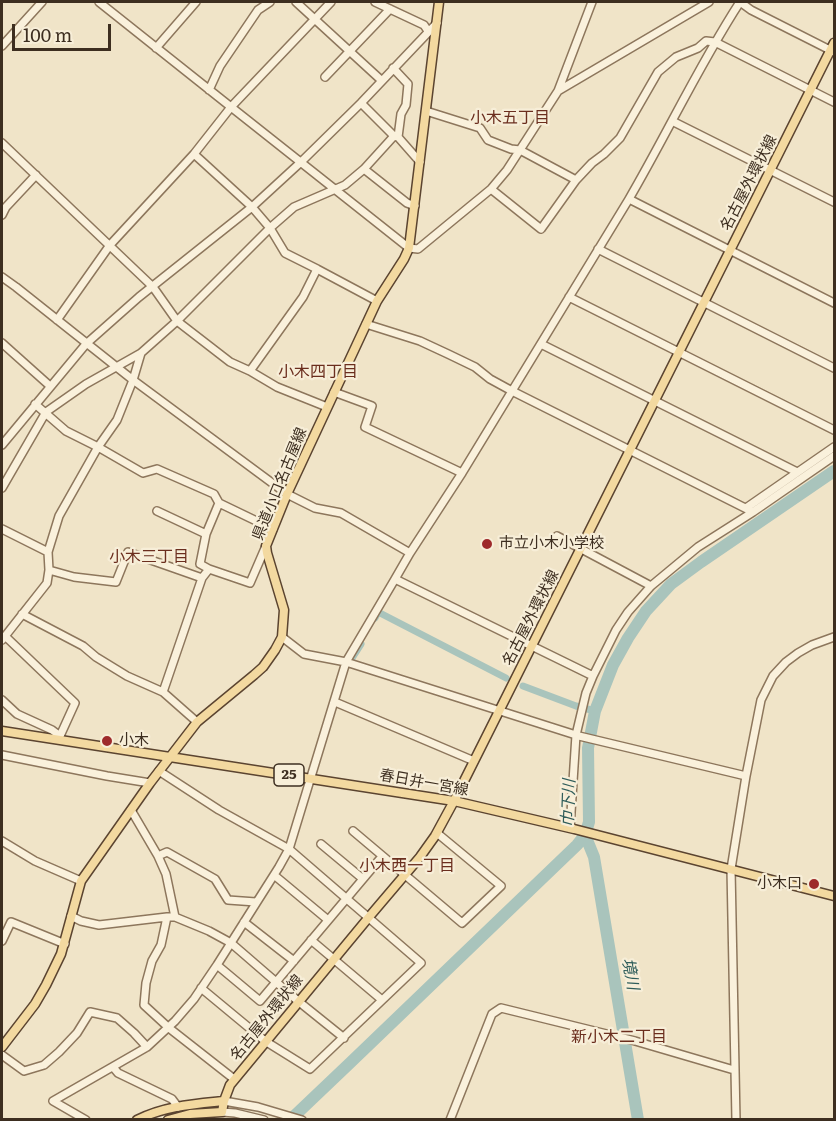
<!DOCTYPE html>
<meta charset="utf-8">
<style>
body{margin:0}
#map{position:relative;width:836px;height:1121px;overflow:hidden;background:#f0e4c8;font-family:Literata,serif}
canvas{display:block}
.frame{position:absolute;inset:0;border:3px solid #3d2e20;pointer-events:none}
.scale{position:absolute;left:12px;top:24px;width:99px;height:27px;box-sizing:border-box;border:3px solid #3d2e20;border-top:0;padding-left:8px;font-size:18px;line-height:21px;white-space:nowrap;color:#3d2e20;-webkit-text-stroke:4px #f7eed8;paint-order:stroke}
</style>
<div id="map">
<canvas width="836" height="1121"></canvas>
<div class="frame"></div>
<div class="scale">100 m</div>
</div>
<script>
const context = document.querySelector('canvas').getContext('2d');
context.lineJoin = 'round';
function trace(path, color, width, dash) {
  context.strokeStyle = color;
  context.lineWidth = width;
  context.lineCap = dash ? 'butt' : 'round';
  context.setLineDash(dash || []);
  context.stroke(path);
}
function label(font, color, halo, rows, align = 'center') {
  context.font = font + ' Literata,"Noto Sans JP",serif';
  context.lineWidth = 4.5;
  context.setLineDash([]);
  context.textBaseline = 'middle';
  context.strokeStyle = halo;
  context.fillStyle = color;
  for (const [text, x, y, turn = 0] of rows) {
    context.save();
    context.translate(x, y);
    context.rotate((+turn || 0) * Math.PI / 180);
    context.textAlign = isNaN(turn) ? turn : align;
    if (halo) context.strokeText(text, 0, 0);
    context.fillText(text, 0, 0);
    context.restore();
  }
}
trace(new Path2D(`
 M375,618L378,612L506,678
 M352,658L361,644
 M523,686L576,706L595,711`), '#a9c4bc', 7);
trace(new Path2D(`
 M585,835L594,857L638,1120
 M290,1120L351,1062L577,845L585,835L589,822L588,748L595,711L613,665L628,638L646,611L671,584L701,562L834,471`), '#a9c4bc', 12);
const minor = new Path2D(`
 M99,2L231,107L409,248L418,249L491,189L507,170L558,91L592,2
 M296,2L381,80
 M375,2L424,25L428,31
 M740,2L751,10L834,52
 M2,46L42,2
 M156,48L196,2
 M393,68L408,84L406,105L401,114L398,137
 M325,77L390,9
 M209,90L220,66L258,10L270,2
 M558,91L709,2
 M361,103L394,136L398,137L420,162
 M426,111L480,128L488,140L511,149L520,150L576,180
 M672,121L834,202
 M2,143L153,287L177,321L230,362L250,371L303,297L317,269L377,301
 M194,154L252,207L270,228L285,253L317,269
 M364,169L407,203L415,206
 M491,189L541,229L576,180L592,163L604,154L620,138L658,72L676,57L698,48L706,41L715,42L834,102
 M629,199L834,303
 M2,215L6,207L36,175
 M598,249L834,368
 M2,277L16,287L133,380L287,494L315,508L341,513L410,553
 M569,297L834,430
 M57,320L110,245L194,154L231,107L331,2
 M366,324L420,341L448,354L475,367L490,379L512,391L753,512
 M2,343L50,386
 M541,344L797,472
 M250,371L277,387L327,407
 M334,392L372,406L365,427L462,473
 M35,404L66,431L98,447L143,473L157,469L214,494L219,503L273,529
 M2,445L86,344L139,297L252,207L301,162L361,103L437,23
 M2,488L46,412L86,384L141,353L177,321L270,228L294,207L345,185L364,169L394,136
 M746,508L834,447
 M157,511L206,534
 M2,529L48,552
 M557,536L651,586
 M209,569L250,583L266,546
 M49,570L74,577L116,582L128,552L202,578L163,692
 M202,578L209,569L200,564L206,534L219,503
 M395,579L410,553L462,473L629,199C667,134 699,65 740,2
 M22,614L83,646L96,657L127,676L163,692L197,722
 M5,636L75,703L60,736
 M282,637L304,654L346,662L395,579L593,676
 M2,640L47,583L49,570L48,552L59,516L98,447L117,420L133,380L141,353
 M2,700L17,714L52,730L60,736V739
 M335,702L474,761
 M2,755L107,776L150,783
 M159,771L219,810L289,849L421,963L310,1069L265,1041L201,988
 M131,810L158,856L166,874L175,917
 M570,828L576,735L586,693L593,676L616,630L628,612L651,586L698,547L753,512L834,456
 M353,831L462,923L501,886L437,833
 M2,841L35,861L81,881
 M321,844L363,879
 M158,856L167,852L215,879L228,900L256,902
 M274,875L328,920
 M71,916L81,921L99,925L167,917H175L209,931L231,943L298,1001L344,1038
 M167,917L161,945L152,961L146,983L144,1005L169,1028L234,1079
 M244,922L294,961
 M311,940L382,1000
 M2,941L11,922L65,944
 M217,965L260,1001L379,860
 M2,1055L24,1071L44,1065L59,1052L77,1033L90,1012L117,1018L134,1033L147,1047
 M113,1067L118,1073L172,1099L178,1107
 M224,1101L258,1107L302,1120
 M222,1112L235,1113L264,1120
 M86,1120L53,1101L147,1047L175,1021L194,999L217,965L279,867L289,849L346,662L579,736L746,776
 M450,1120L492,1014L501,1008L635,1041L734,1070
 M736,1120L731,869L746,776L761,700L773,676L786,662L798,653L812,645L834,637`);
const major = new Path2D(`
 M2,731L454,801L574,829L834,896
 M2,1047L35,1004L46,985L61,954L81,881L150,783L197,722L254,675L263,667L275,650L282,637L284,610L267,553L266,546L287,494L377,301L404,259L409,248L439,2
 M137,1120C164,1106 195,1104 224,1101
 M168,1120L190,1114L222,1112L224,1101L230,1085L369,917L420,857L435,836L454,801L834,43`);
trace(minor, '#8d765c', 10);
trace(major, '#5b4430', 11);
trace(minor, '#faf1dc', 7);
trace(major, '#f3d9a0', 8);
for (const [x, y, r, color] of [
 [487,544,6,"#9e2a2b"],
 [107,741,6,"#9e2a2b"],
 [814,884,6,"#9e2a2b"]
]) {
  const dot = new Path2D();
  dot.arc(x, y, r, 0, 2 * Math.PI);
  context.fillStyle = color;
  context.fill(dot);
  trace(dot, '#f7eed8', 2);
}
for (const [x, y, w] of [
 [289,775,30]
]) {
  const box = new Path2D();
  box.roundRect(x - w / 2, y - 11, w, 22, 4.5);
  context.fillStyle = '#f7eed8';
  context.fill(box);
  trace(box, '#3d2e20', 1.5);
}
label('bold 14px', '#3d2e20', null, [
 ["25",289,775]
]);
label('15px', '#3d2e20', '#f7eed8', [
 ["名古屋外環状線",749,183,-63],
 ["県道小口名古屋線",280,484,-68],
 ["名古屋外環状線",531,618,-63],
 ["春日井一宮線",424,783,10],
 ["名古屋外環状線",267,1018,-51]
]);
label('15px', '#3d2e20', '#f7eed8', [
 ["市立小木小学校",499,544],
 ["小木",119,741],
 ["小木口",802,884,"right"]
], 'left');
label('16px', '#6b2e1e', '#f7eed8', [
 ["小木五丁目",510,118],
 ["小木四丁目",318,372],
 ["小木三丁目",149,557],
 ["小木西一丁目",407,866],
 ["新小木二丁目",619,1037]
]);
label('italic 16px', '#2f5d5a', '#f7eed8', [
 ["巾下川",569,803,-88],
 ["境川",630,974,80]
]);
</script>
